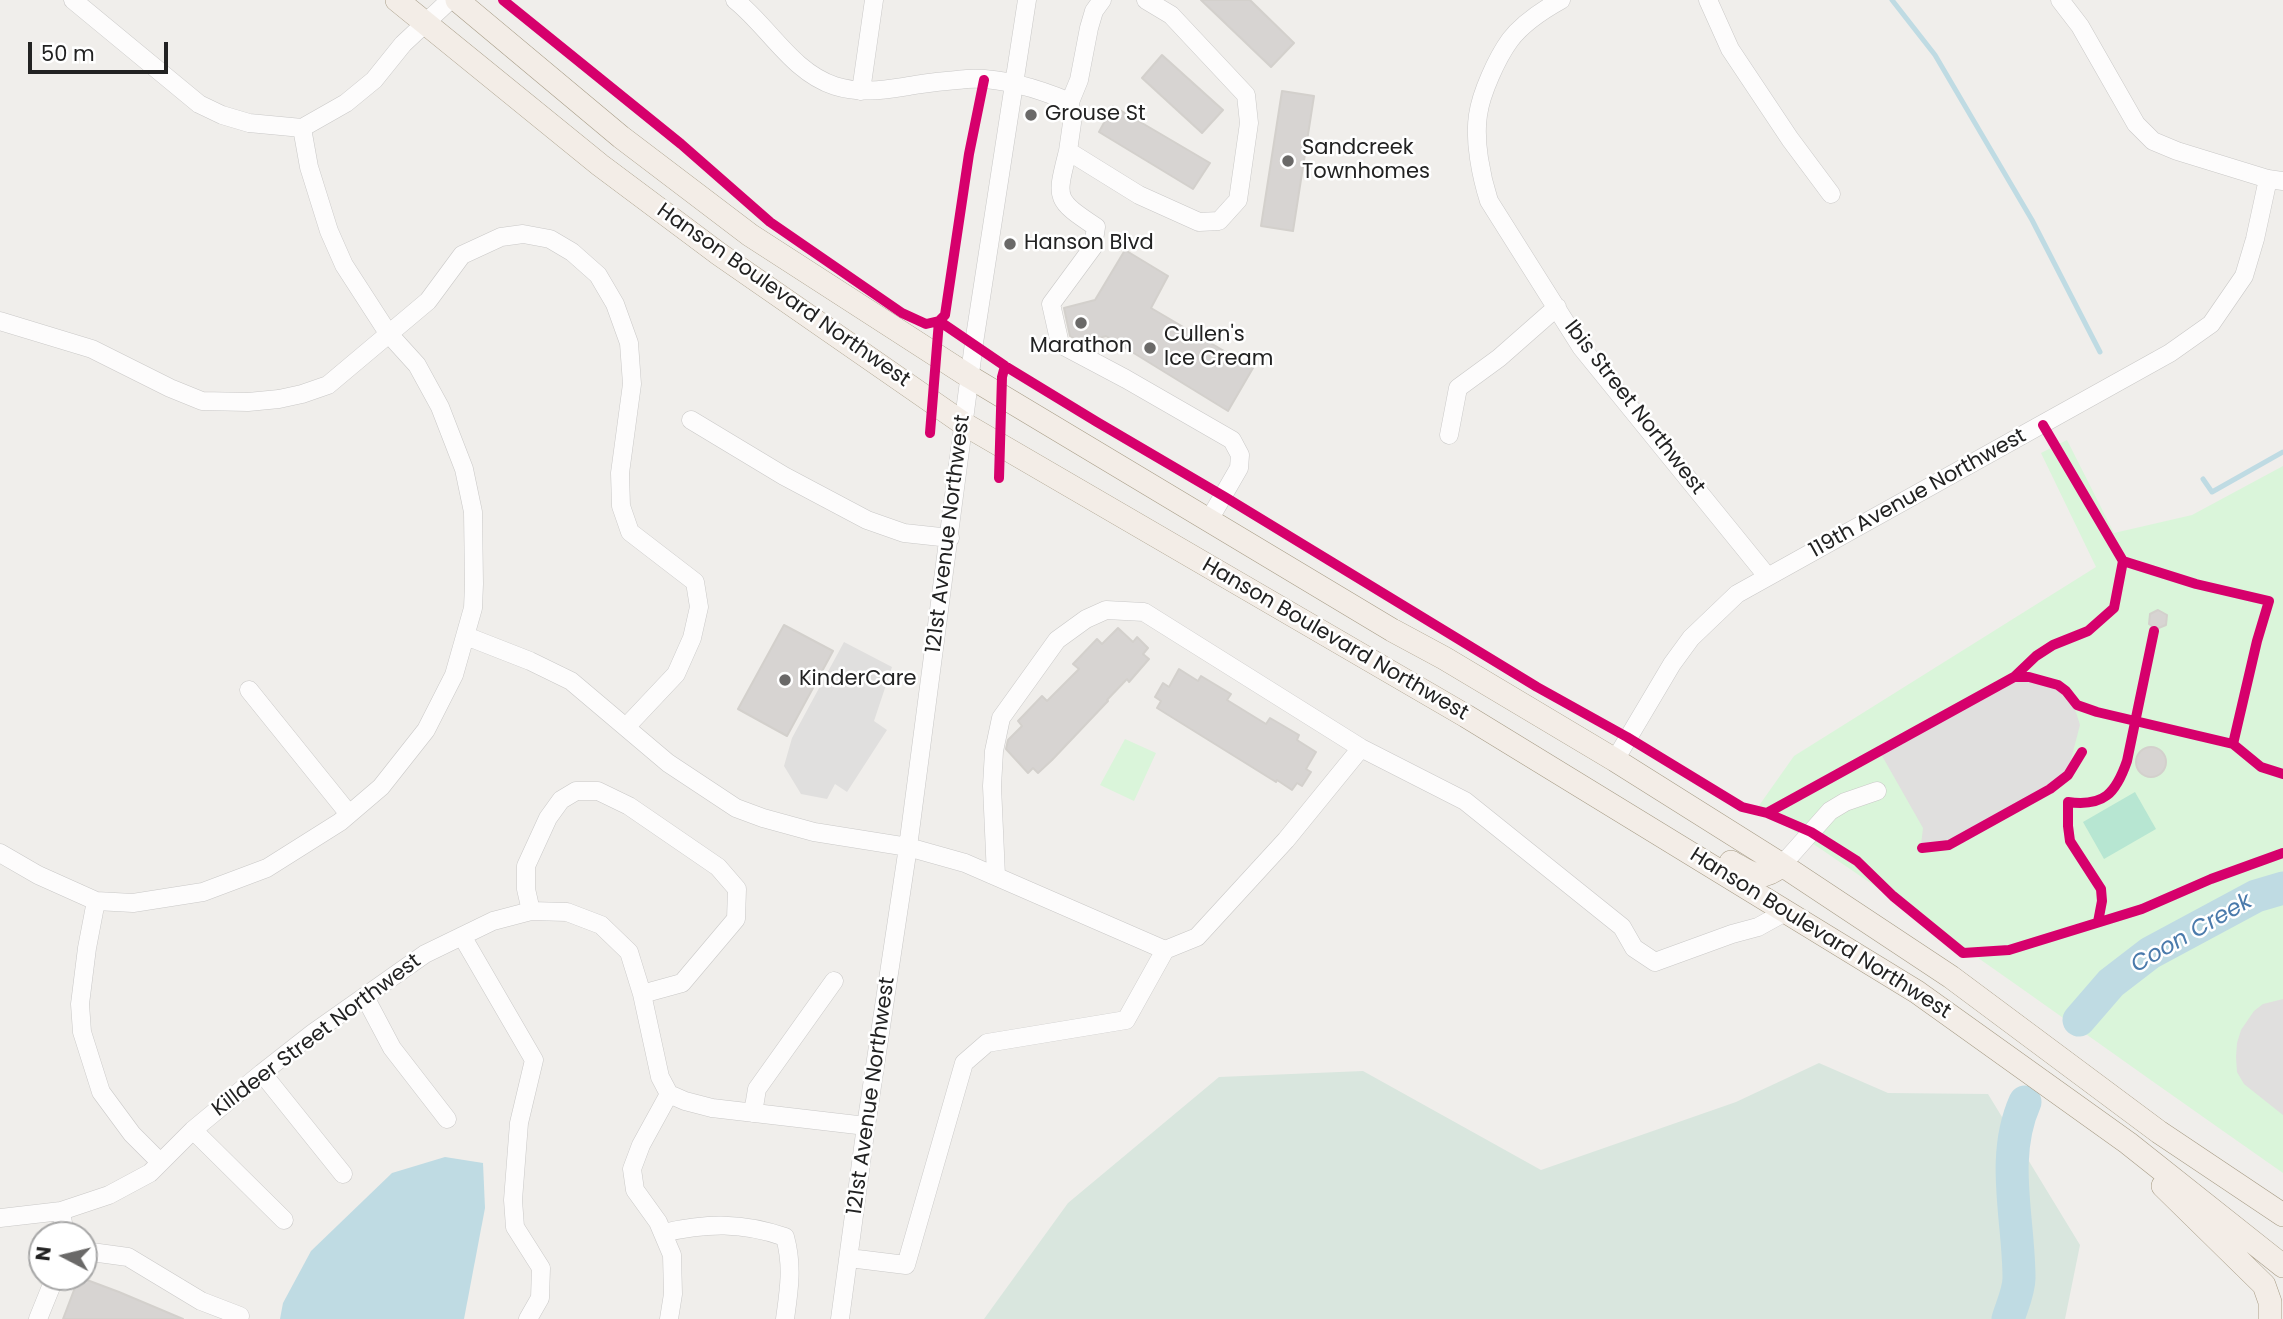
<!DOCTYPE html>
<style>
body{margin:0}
#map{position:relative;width:2283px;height:1319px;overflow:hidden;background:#f0eeeb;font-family:Poppins,sans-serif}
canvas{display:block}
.north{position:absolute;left:28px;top:1221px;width:70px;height:70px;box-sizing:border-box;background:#fff;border:2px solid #a7a7a7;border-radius:50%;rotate:277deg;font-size:19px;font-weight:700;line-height:28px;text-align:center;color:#222}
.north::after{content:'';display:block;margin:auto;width:24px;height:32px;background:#6a6968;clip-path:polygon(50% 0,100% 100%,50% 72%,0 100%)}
.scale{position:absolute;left:28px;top:42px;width:140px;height:32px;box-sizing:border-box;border:4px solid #222;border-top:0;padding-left:9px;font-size:21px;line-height:24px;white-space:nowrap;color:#222;-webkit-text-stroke:5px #fff;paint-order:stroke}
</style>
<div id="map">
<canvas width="2283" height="1319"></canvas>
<div class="north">N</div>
<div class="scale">50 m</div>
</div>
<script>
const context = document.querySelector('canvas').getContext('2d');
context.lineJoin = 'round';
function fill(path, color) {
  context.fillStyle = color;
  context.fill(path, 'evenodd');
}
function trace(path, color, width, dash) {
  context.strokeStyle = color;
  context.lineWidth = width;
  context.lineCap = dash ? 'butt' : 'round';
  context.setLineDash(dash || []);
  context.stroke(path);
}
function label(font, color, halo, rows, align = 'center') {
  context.font = font + ' Poppins,sans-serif';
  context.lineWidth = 5;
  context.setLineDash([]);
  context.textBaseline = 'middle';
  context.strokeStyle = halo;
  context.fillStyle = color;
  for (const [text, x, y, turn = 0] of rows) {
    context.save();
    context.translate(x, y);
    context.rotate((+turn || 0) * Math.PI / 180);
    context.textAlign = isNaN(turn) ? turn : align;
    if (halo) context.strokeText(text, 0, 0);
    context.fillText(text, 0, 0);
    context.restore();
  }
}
fill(new Path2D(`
 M1819,1063L1888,1093L1988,1094L2080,1245L2065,1319H984L1068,1203L1219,1077L1363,1071L1541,1170L1736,1102Z`), '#d9e6de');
fill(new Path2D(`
 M2067,440L2114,533L2192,515L2283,466V1173C2108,1051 1936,925 1758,807L1794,756L2096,567L2041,453Z
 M1125,739L1156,753L1134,801L1100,785Z`), '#daf5da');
fill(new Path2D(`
 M2135,792L2156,829L2104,859L2083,822Z`), '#b7e6d2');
fill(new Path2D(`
 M844,642L892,667L874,721L887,730L847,792L835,784L827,799L801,794L784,766L792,738Z
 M2031,680L2055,687L2072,705L2076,712L2080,725L2069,767L2054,782L1969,830L1940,844L1921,845L1923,828L1881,754L2014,682Z
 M2283,999V1115L2244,1084L2237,1072L2236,1057L2237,1043L2241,1030L2254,1011L2263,1004Z`), '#e0dfde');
fill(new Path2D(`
 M445,1157L483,1163L485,1208L464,1319H280L283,1303L311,1251L392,1173Z`), '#bfdbe3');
trace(new Path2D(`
 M1892,0L1935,55L2032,220L2100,352
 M2203,479L2212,492L2283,452`), '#bfdbe3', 5);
trace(new Path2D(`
 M2079,1020L2111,983L2150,953L2256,896L2283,888
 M2008,1319C2012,1306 2019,1291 2019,1278C2019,1219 2000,1158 2025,1102`), '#bfdbe3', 33);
const building = new Path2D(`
 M1201,0H1250L1294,43L1271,67Z
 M1162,55L1223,110L1202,133L1142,78Z
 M1282,91L1314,96L1293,231L1261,226Z
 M1113,106L1210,163L1193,189L1099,132Z
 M1125,250L1168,276L1151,308L1253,368L1228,411L1106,336L1082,343L1070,336L1064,308L1095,300Z
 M2158,610L2167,615L2166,625L2156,629L2149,624L2150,614Z
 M784,625L833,651L787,736L738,709Z
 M1118,628L1133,642L1137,637L1148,648L1143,654L1149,659L1129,682L1127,679L1107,700L1108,701L1052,760L1038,773L1033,768L1028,773L1006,749L1008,740L1022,726L1018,721L1042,696L1047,701L1079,669L1073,664L1097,639L1102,644Z
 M1179,669L1198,681L1201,676L1231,694L1227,700L1266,724L1270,718L1299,735L1297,740L1316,752L1306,769L1311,772L1302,786L1297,783L1292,790L1277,780L1276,782L1157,708L1161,701L1155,697L1163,683L1169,687Z
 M2136 762a15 15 0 1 1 30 0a15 15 0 1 1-30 0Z
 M79,1277L119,1292L183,1319H63Z`);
fill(building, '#d7d4d2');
trace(building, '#d3d0cc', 2);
const minor = new Path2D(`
 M73,0L199,104L222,115L249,123L302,128L346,103L374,80L403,44L450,0
 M735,0C769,27 792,72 835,86C861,94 883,90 909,86C928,82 948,81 967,79C1002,77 1039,89 1070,102
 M1102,0L1094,11L1089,28L1079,80L1070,102L1072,123L1068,151L1139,195L1199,222L1219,221L1238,200L1249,123L1246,95L1171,15L1146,0
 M1561,0C1543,10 1523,23 1510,40C1497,58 1481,93 1478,115C1474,141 1481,176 1489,201L1581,347L1767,576
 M1708,0L1730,49L1790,139L1831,194
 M2060,0L2080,26L2136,124L2153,141L2177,151L2268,179L2283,181
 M861,91L874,0
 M1068,151C1056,199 1054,199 1096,227L1093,247L1051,304L1060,344L1126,379L1232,440L1240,455L1239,468L1209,520
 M0,321L92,349L170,388L202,401L248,402L279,399L302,394L328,385L428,301L462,255L501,237L523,234L550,239L572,252L598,275L615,304L629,343L632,384L620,473L621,506L630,532L695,582L699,607L692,638L676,674L627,726
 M691,420L784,476L867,520L904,533L950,538
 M1449,435L1458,388L1499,358L1557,307
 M466,636L530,661L571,681L668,763L736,808L763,818L814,832L908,847L965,863L1165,950L1197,937L1286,840L1361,748
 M249,690L349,814
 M1615,760L1672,664L1691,638L1737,594L2170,353L2211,324L2244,276L2255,239L2268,179
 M0,853L38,875L96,901L133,903L203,892L267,868L340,822L381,787L426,730L454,675L473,608L474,584L473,512L464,469L440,407L417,365L388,333L344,265L329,231L309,167L302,128
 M1782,865L1830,811L1845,802L1877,791
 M996,876L992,786L994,751L1001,718L1057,640L1086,619L1106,610L1144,612L1361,748L1465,801L1622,927L1634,948L1655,962L1732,934L1758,927L1787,911
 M96,901L87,948L80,1004L82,1032L101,1092L132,1134L160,1162
 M531,911L526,889V866L548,818L561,800L576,791H598L629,806L718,867L737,889L736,919L682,983L642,994
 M462,936L534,1060L519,1123L513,1200L515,1227L541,1268L540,1298L528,1319
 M365,997L392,1048L447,1119
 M262,1073L343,1174
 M753,1113L757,1089L834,981
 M193,1130L284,1220
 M61,1211L65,1235
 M0,1218L61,1211L109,1195L150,1173L193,1130L262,1073L313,1033L425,954L493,921L531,911L567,912L601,925L629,952L642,994L660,1077L669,1094L685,1101L712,1108L866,1126
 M663,1233C707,1223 742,1222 785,1237C793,1266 789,1290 785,1319
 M84,1251L128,1257L201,1301L240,1316
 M849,1258L906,1265L964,1063L987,1043L1126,1020L1165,950
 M38,1319L55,1277
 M669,1319L673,1294L672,1255L658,1222L635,1190L632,1169L641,1145L669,1094
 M840,1319L866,1126L908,847L974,343L1027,0`);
const major = new Path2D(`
 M397,0L600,165L719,254L964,424L1466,716L1917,992L2128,1143L2283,1266
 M457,0L621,137L750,235L970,377L1392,630L1444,658L1615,760L1782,865L1951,977L2159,1132L2283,1215
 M1731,862C1752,874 1761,883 1782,865
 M2163,1186L2264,1285L2270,1302V1319`);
trace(minor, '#c9c8c7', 19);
trace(major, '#a79c86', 24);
trace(minor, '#fdfcfc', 18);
trace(major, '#f3ede7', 23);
trace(new Path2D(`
 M503,0L681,144L770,222L902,313L926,324L939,321L945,315L969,154L984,80
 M2043,425L2123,561L2114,608L2088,631L2053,645L2036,656L2014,677H2029L2058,685L2066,691L2077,705L2097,712L2233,744L2261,767L2283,774
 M930,433L939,321L1005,366L1097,422L1225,497L1537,687L1627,737L1742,807L1767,813L1811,832L1857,861L1893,896L1963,953L2009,950L2142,909L2211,879L2283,853
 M999,478L1002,377L1005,366
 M2123,561L2196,584L2269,601L2257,641L2233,744
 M1767,813L2014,677
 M1922,848L1949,845L2050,789L2068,775L2082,752
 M2098,922L2102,901L2101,889L2070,841L2068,826V802C2104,807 2116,793 2127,761L2154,631`), '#d6006c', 10);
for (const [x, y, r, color] of [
 [1031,115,7,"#6a6968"],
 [1288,161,7,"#6a6968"],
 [1010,244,7,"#6a6968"],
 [1081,323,7,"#6a6968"],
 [1150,348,7,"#6a6968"],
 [785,680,7,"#6a6968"]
]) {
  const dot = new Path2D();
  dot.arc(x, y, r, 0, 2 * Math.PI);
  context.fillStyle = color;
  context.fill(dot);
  trace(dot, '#fff', 2.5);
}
label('21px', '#222', '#fff', [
 ["Grouse St",1045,115],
 ["Sandcreek",1302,149],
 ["Townhomes",1302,173],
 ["Hanson Blvd",1024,244],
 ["Cullen's",1164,336],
 ["Ice Cream",1164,360],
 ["Marathon",1081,347,"center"],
 ["KinderCare",799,680]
], 'left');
label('21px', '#222', '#fff', [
 ["Hanson Boulevard Northwest",783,296,35],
 ["Ibis Street Northwest",1634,408,52],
 ["119th Avenue Northwest",1918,494,-29],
 ["121st Avenue Northwest",949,534,-83],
 ["Hanson Boulevard Northwest",1335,640,30],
 ["Hanson Boulevard Northwest",1820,934,32],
 ["Killdeer Street Northwest",317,1036,-37],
 ["121st Avenue Northwest",872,1096,-82]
]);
label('italic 23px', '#4a7aab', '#fff', [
 ["Coon Creek",2192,934,-30]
]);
</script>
